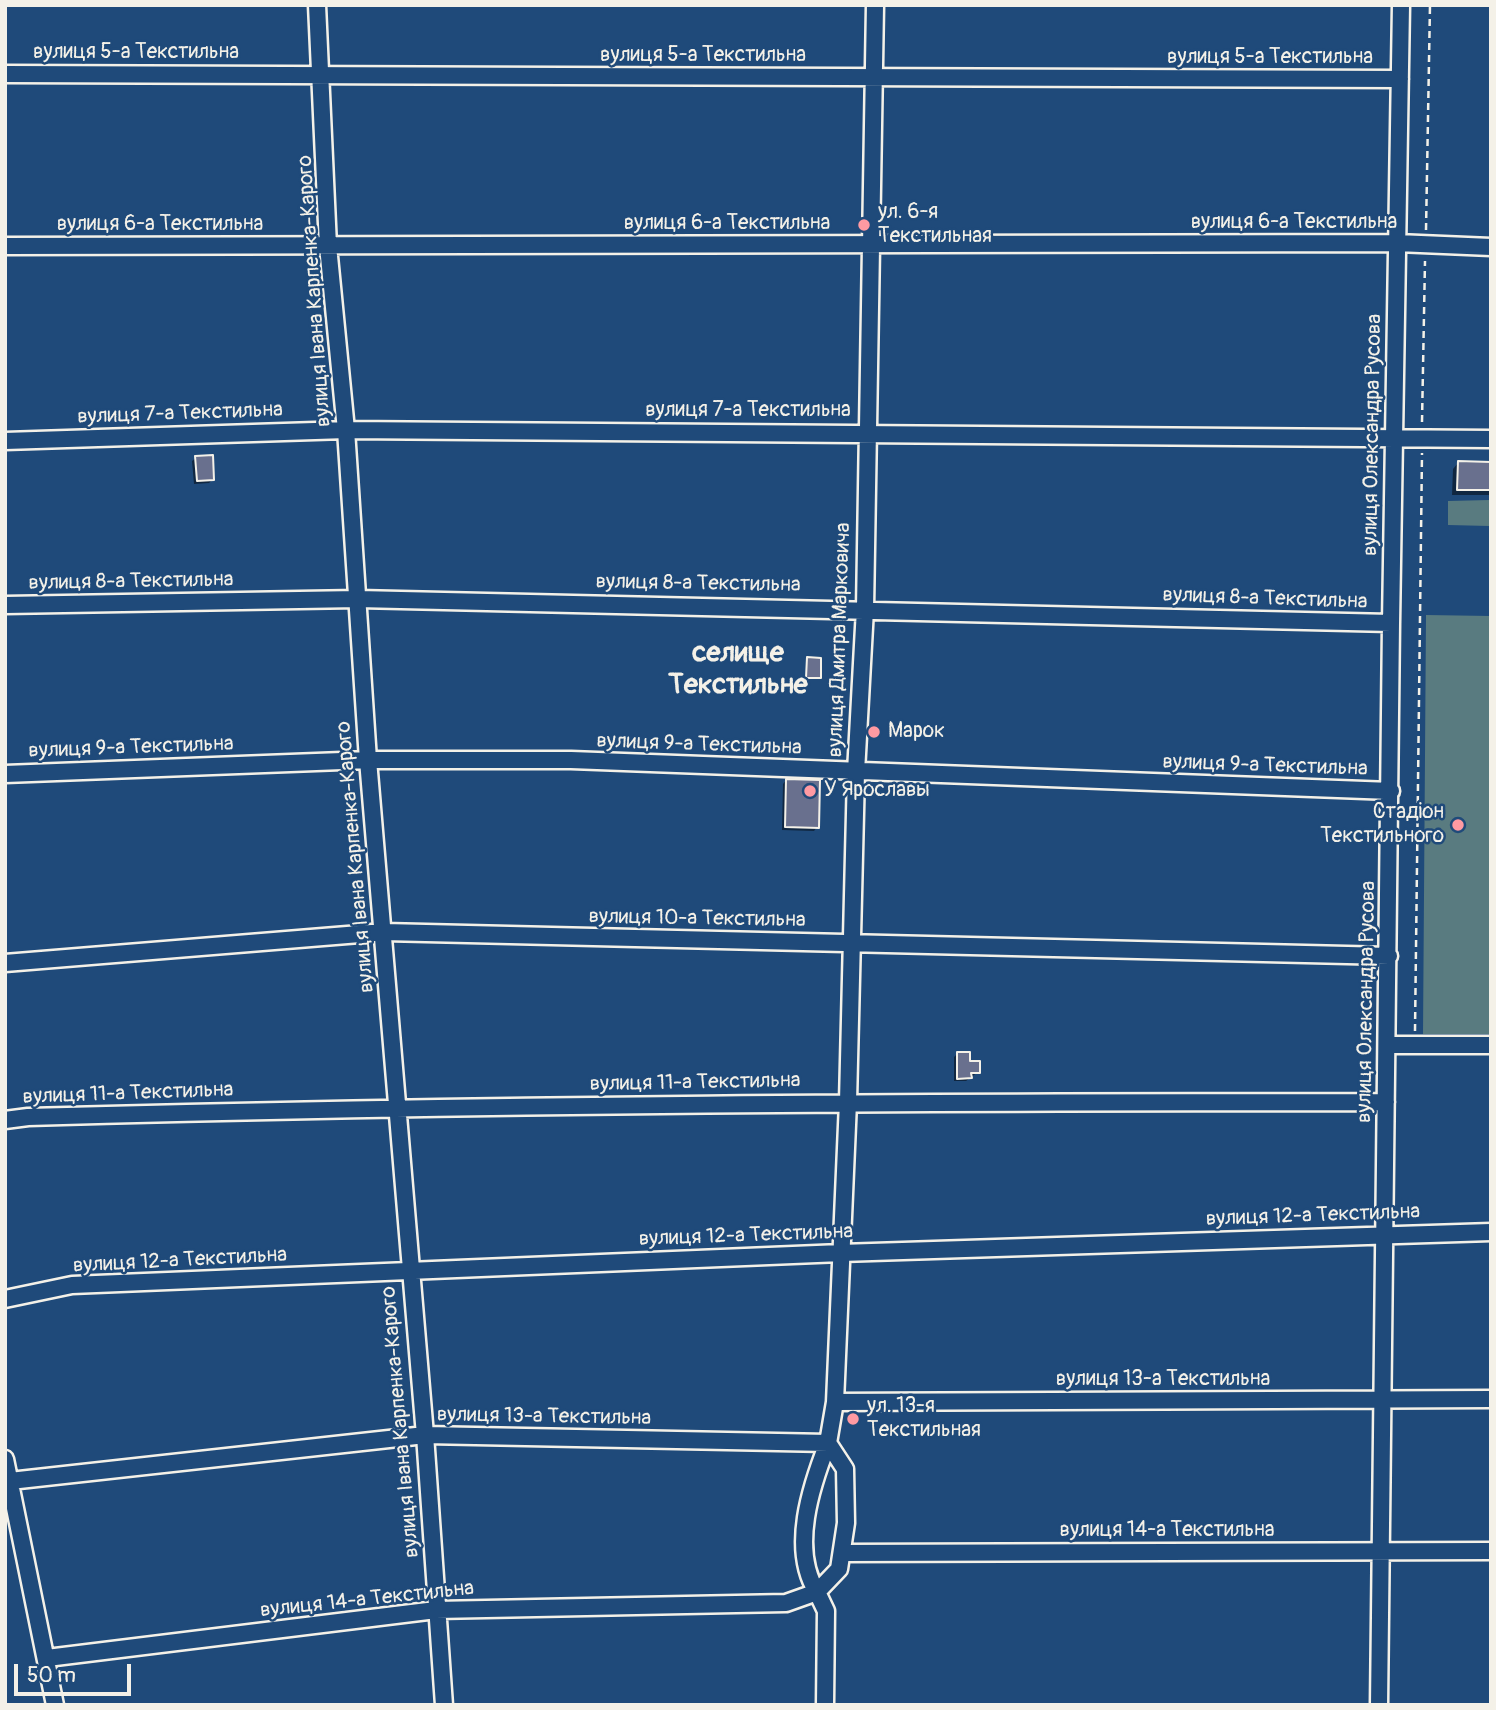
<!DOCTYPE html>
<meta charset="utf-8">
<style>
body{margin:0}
#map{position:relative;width:1496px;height:1710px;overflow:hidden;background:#1f4a7a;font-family:Pangolin,sans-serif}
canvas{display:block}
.frame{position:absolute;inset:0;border:7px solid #f4f1e8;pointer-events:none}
.scale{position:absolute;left:14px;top:1664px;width:117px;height:32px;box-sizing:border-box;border:4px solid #f4f1e8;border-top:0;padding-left:9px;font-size:21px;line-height:24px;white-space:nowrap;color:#f4f1e8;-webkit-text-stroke:5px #1f4a7a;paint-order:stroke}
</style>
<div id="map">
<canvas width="1496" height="1710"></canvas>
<div class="frame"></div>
<div class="scale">50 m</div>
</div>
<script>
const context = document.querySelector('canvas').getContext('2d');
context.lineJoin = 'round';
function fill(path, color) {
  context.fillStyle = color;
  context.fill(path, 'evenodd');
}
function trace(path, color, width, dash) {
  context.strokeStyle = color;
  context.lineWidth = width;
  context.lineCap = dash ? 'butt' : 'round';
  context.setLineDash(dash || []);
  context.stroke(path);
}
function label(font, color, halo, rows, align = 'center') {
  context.font = font + ' Pangolin,sans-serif';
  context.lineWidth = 5;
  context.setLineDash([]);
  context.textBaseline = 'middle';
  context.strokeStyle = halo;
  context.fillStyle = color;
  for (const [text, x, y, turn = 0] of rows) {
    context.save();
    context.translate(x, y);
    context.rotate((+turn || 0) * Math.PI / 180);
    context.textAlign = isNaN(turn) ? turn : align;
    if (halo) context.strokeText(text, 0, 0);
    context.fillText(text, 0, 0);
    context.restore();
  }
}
fill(new Path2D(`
 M1489,500V526L1448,525V501Z
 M1426,615L1491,616V1034H1423Z`), '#597b80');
fill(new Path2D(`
 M196,458L212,480L209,483L194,484L192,461Z
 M1458,463H1491V495H1452L1453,469Z
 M786,780L817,827L814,831L782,830L783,784Z
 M957,1054L978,1072L966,1081H954V1057Z`), '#0007');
const building = new Path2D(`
 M213,455L214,480L197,481L195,456Z
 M1458,461L1491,462V490H1457Z
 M807,657L821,658V678H806Z
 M786,779L820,780L819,828L785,827Z
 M957,1052H970V1061H980V1073H971L972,1078L957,1079Z`);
fill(building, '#69708e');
trace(building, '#f4f1e8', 2);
const street = new Path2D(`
 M317,5L328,246L346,430L368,760L425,1435L444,1705
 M5,74L1400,79
 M5,246L1397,243L1491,247
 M5,441L346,430L1491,439
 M5,605L358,599L1391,623
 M5,774L368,760H571L1391,791
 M5,963L384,932L1389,956
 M1387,1045H1491
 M5,1120L28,1117C481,1104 933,1102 1386,1102
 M5,1299L72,1285L841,1253L1491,1232
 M835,1402L1491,1399
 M5,1459L55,1705
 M10,1481L425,1435L828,1443C811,1486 790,1549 817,1592L786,1603L436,1610L47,1658
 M843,1553L1491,1551
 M825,1705L826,1611L817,1592L839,1569L846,1523L845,1469L828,1443L835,1402L848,1102L856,772L865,609L875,5
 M1379,1705L1391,623L1401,5`);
trace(street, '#f4f1e8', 21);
trace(new Path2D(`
 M1426,230L1430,5
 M1422,422L1425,261
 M1415,1031L1422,453`), '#f4f1e8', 2.5, [7, 5]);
trace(street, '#1f4a7a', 16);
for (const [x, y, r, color] of [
 [864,225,7,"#ff9aa2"],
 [874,732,7,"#ff9aa2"],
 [810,791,7,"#ff9aa2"],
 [1458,825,7,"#ff9aa2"],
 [853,1419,7,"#ff9aa2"]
]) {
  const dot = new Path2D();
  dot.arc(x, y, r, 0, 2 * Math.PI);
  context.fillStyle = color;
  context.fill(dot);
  trace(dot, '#1f4a7a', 2.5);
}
label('21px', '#f4f1e8', '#1f4a7a', [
 ["вулиця 5-а Текстильна",136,53],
 ["вулиця 5-а Текстильна",703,56],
 ["вулиця 5-а Текстильна",1270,58],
 ["вулиця 6-а Текстильна",1294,223],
 ["вулиця 6-а Текстильна",727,224],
 ["вулиця 6-а Текстильна",160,225],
 ["вулиця Івана Карпенка-Карого",315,291,-94],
 ["вулиця 7-а Текстильна",748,411],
 ["вулиця 7-а Текстильна",180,414,-2],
 ["вулиця Олександра Русова",1373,435,-89],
 ["вулиця 8-а Текстильна",131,582,-1],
 ["вулиця 8-а Текстильна",698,584,1],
 ["вулиця 8-а Текстильна",1265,599,2],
 ["вулиця Дмитра Марковича",840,640,-88],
 ["вулиця 9-а Текстильна",699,745,2],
 ["вулиця 9-а Текстильна",131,748,-2],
 ["вулиця 9-а Текстильна",1265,766,2],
 ["вулиця Івана Карпенка-Карого",356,857,-95],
 ["вулиця 10-а Текстильна",697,919,1],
 ["вулиця Олександра Русова",1367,1002,-89],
 ["вулиця 11-а Текстильна",695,1083,-1],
 ["вулиця 11-а Текстильна",128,1094,-2],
 ["вулиця 12-а Текстильна",1313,1216,-2],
 ["вулиця 12-а Текстильна",746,1236,-2],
 ["вулиця 12-а Текстильна",180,1261,-3],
 ["вулиця 13-а Текстильна",1163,1380],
 ["вулиця 13-а Текстильна",544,1417,1],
 ["вулиця Івана Карпенка-Карого",401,1422,-95],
 ["вулиця 14-а Текстильна",1167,1531],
 ["вулиця 14-а Текстильна",367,1600,-6]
]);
label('21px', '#f4f1e8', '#1f4a7a', [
 ["ул. 6-я",878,213],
 ["Текстильная",878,237],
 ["Марок",888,732],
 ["У Ярославы",824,791],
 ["Стадіон",1444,813,"right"],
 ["Текстильного",1444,837,"right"],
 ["ул. 13-я",867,1407],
 ["Текстильная",867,1431]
], 'left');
label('bold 28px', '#f4f1e8', '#1f4a7a', [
 ["селище",738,654],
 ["Текстильне",738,686]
]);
</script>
